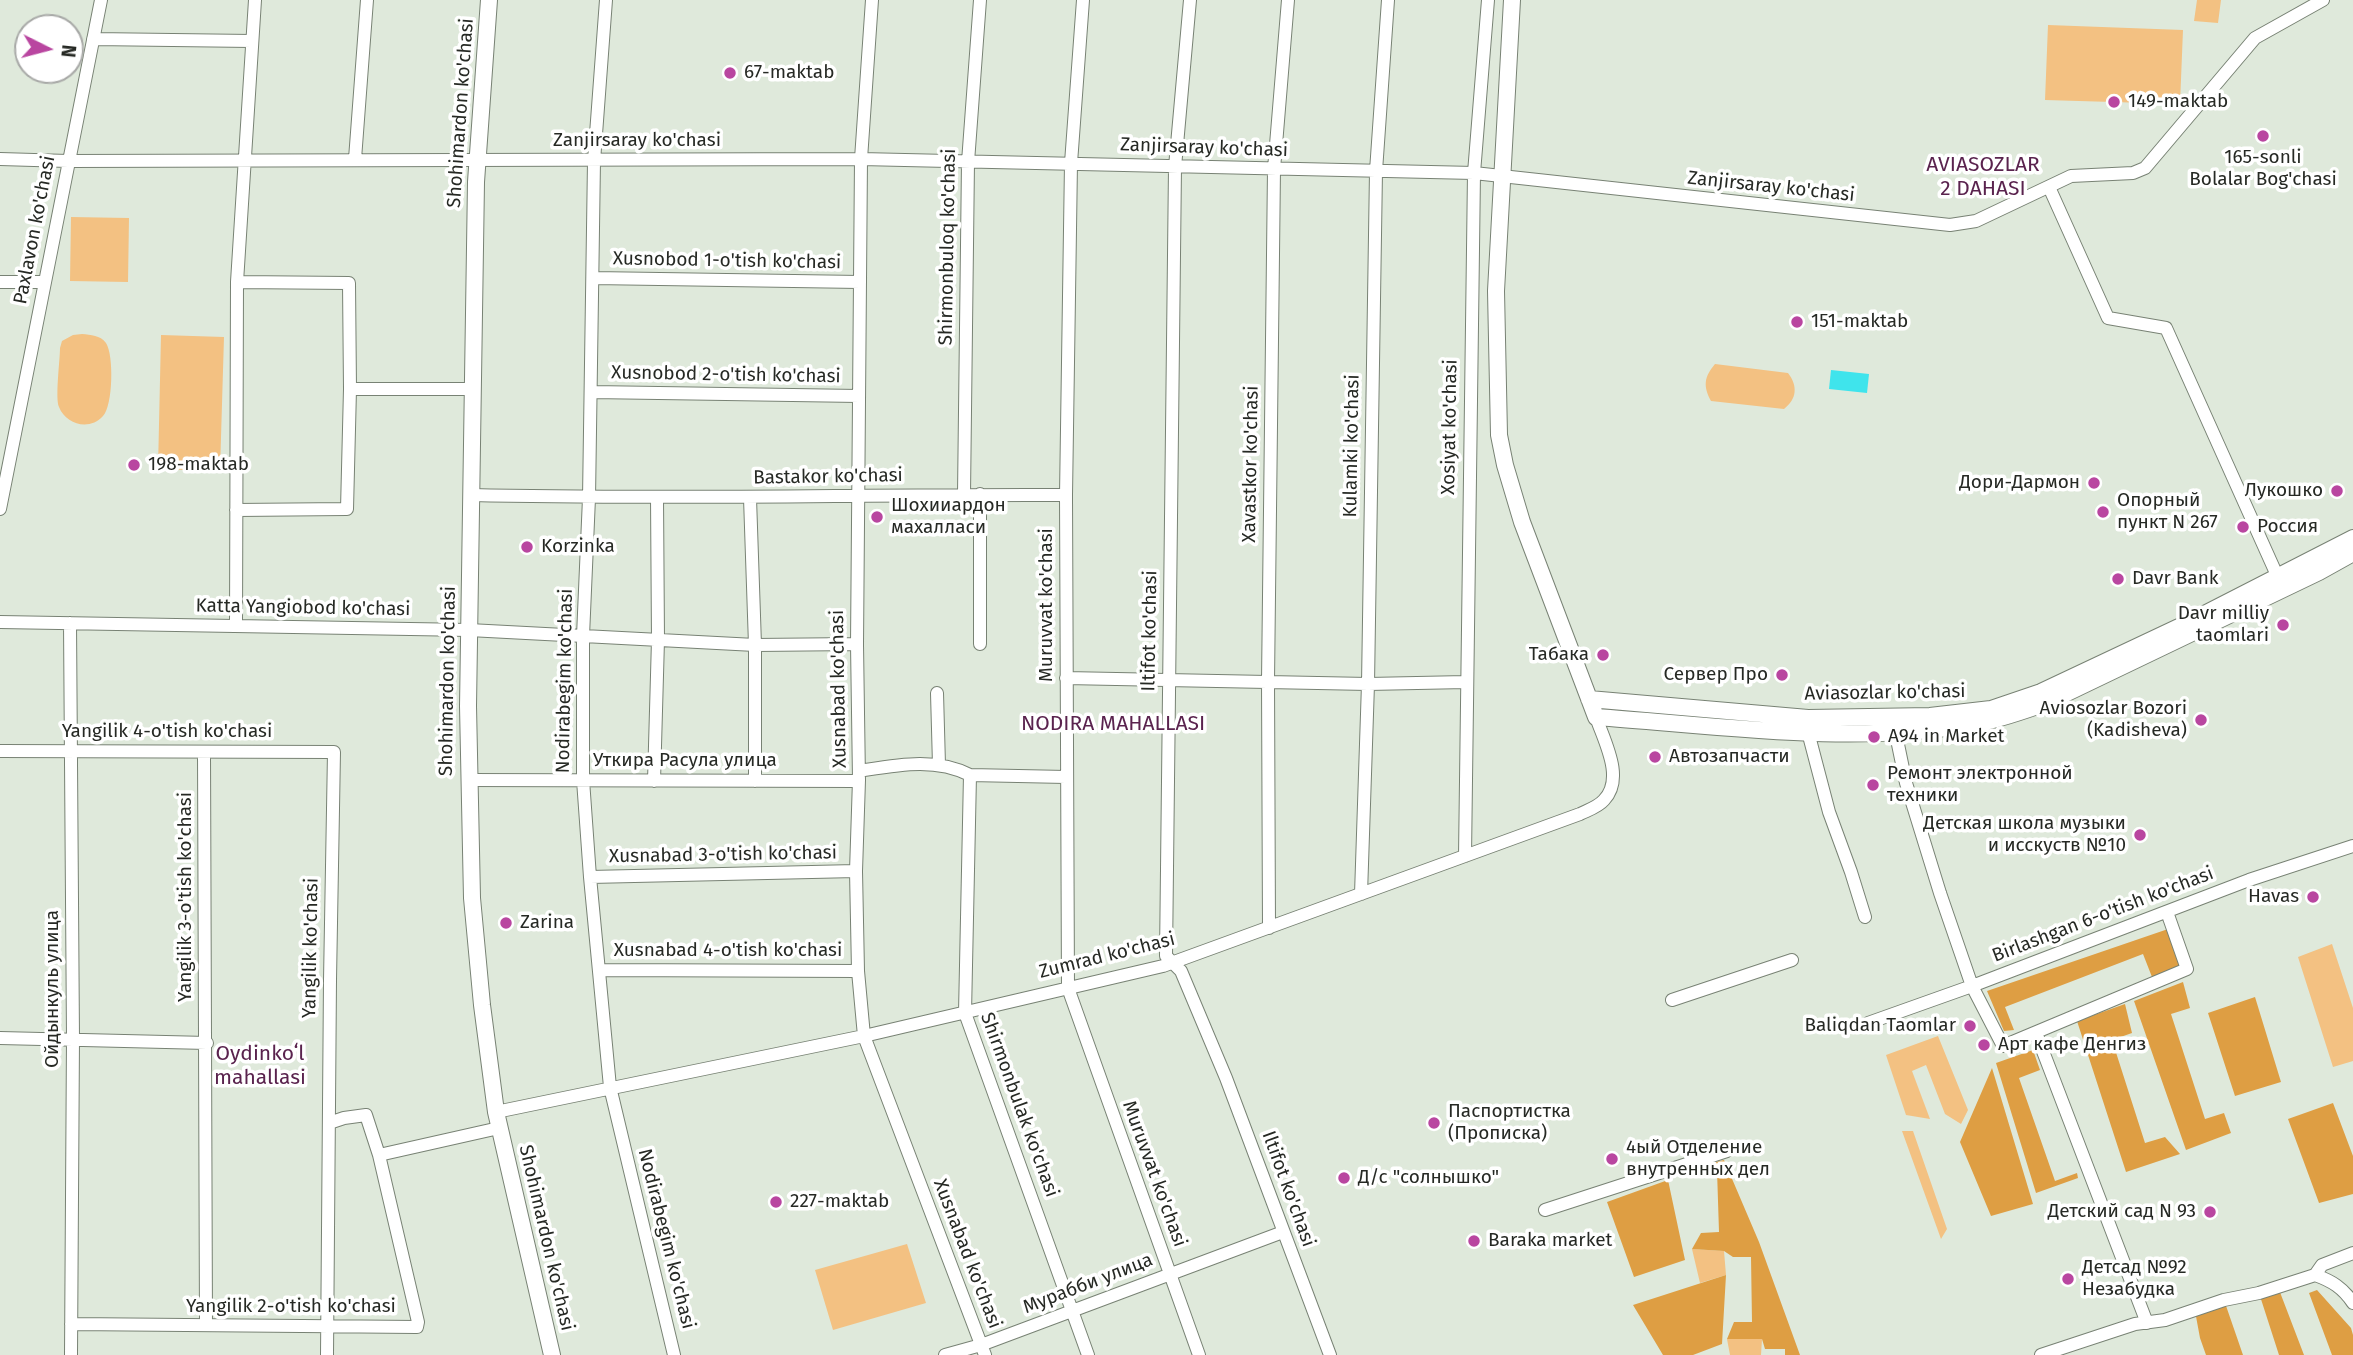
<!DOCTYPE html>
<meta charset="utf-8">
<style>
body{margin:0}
#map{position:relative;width:2353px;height:1355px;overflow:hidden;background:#dfe9db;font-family:"Fira Sans",sans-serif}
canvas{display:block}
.north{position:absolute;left:14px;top:14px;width:70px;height:70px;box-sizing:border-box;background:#fff;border:2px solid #a8a9a7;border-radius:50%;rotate:96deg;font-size:19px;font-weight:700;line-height:28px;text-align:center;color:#262924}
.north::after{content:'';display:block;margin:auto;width:24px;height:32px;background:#b946a0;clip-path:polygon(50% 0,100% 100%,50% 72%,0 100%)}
</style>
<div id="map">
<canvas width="2353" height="1355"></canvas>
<div class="north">N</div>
</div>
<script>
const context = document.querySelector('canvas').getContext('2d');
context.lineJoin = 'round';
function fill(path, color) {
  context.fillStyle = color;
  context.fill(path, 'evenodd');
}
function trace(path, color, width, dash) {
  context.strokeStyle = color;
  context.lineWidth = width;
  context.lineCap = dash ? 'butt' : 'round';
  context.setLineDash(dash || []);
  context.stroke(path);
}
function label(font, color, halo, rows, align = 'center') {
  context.font = font + ' "Fira Sans",sans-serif';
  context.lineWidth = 7;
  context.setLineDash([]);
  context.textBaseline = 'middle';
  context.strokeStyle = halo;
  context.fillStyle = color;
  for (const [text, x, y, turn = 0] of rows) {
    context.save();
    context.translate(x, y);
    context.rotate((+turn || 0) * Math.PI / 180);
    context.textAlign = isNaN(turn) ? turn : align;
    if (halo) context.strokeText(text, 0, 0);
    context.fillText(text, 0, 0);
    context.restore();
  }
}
fill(new Path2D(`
 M2197,0H2221L2218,23L2194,21Z
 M2048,25L2183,30L2180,104L2045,100Z
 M71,217L129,218L128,282L70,281Z
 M82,334C91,335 100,335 106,343C114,355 113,406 103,416C90,431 66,425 59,407C55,398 60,360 60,348L62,341L73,335Z
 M161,335L224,337L220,471L158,469Z
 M1715,364L1788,373C1798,386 1797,399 1784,409L1711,401C1703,386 1704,377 1715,364Z
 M2332,944L2353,1008V1061L2333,1067L2298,957Z
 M1938,1036L1968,1110L1961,1124L1945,1114L1926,1065L1912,1071L1930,1119L1906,1115L1886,1055Z
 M1902,1131H1913L1947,1229L1941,1239Z
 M907,1244L926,1303L833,1330L815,1270Z
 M1692,1249L1724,1251L1726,1275L1700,1283Z
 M1727,1339H1762L1761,1355H1730Z`), '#f3c182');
fill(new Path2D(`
 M2171,928L2187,969L2152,977L2143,954L2005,1007L2014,1030L2004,1031L1987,991Z
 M2183,982L2190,1008L2171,1014L2205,1119L2224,1113L2231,1133L2186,1150L2134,1001Z
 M2255,997L2281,1082L2235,1096L2208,1013Z
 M2125,1004L2132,1033L2112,1040L2145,1143L2165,1137L2180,1154L2126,1172L2077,1021Z
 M2033,1050L2040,1070L2019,1078L2055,1181L2077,1173L2078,1178L2036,1193L1996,1063Z
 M1992,1068L2033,1204L1991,1216L1960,1142Z
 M2333,1103L2353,1156V1194L2319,1203L2288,1119Z
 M1724,1160L1759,1242L1800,1355H1785V1349H1765L1762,1339H1727L1734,1322H1752L1751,1257H1733L1724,1251L1692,1249L1701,1233L1719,1232L1717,1170H1699L1696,1167Z
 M1668,1180L1685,1260L1634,1277L1607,1202Z
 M1726,1275L1722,1344L1693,1355H1663L1633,1305Z
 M2278,1287L2304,1355H2279L2259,1293Z
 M2317,1290L2351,1328L2353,1335V1355H2332L2309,1293Z
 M2224,1300L2243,1355H2206L2200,1338L2195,1311Z`), '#de9e43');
fill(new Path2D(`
 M1831,370L1869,374L1867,393L1829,389Z`), '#3fe4ec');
const minor = new Path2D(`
 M606,0L594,161L589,498L583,636V780L590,877L610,1087L674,1355
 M872,0L861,159L857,644L859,780L856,871L858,971L864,1036L985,1355
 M1083,0L1071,163L1066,495L1068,988L1199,1355
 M1190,0L1175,167L1166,956L1181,971L1226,1078L1330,1355
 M93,39L252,41
 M0,159L68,161L861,159L1474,173L1950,225L1976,221L2071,176L2133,173L2145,168L2255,38L2323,0
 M355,159L367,0
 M2049,187L2108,318L2166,328L2280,582
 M593,278L860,282
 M0,282H44
 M350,389H473
 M592,392L859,396
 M964,494L968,162L980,0
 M472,495C670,500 868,494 1066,495
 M750,498L755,645V781
 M0,509L101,0
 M236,510L347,509L350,389L349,283L237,282
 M0,622L469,630L755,645L857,644
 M70,623L73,1038L71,1355
 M236,626L237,282L255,0
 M980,644V494
 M1066,678L1368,684L1466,682
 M937,693L939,765
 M1808,725V732L1829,812L1851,872L1865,917
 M1894,725L1906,783L1940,893L1972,986L2003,1046L2187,969L2167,912
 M0,751L334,752L330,980L327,1355
 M204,752L206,1325
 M859,771C897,765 935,757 970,775L1066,777
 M970,775L965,1013L1088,1355
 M468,780L859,781
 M654,781L658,640L657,497
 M1465,856L1474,173L1488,0
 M590,877L856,871
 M1361,894L1368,684L1376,171L1388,0
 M1269,928L1268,681L1274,169L1288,0
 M599,970L858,971
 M1672,1000L1792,960
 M1868,1023L1972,986L2249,880L2353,846
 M2036,1033L2147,1323
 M0,1038L207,1043
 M496,1112L864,1036L1163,966L1580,814C1588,810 1598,807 1604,800C1625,778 1604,741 1596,717
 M379,1155L499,1128
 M1545,1210L1727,1151
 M2315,1275C2332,1281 2343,1288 2353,1303
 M71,1324L417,1327L418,1322L379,1155L366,1115L344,1118L329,1123
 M945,1355L981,1345L1283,1232
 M2041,1355L2135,1324L2165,1320L2224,1300L2259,1293L2315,1275L2322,1265L2353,1253`);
const major = new Path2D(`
 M489,0L476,182L468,706L472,898L482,1005L496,1112L552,1355
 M1512,0L1496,291L1499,435L1505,465L1522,522L1596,717C1721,726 1850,745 1974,724C1999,720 2023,711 2046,703L2319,572L2353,553
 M1589,699L1808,718L1930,716L1991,709L2041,692L2179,627L2353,538`);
trace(minor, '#788274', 14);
trace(major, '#788274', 18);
trace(minor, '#fff', 12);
trace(major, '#fff', 16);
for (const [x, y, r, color] of [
 [730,73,7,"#b946a0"],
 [2114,102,7,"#b946a0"],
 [2263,136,7,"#b946a0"],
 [1797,322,7,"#b946a0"],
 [134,465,7,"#b946a0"],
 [2094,483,7,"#b946a0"],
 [2337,491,7,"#b946a0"],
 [2103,512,7,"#b946a0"],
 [877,517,7,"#b946a0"],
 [2243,527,7,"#b946a0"],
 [527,547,7,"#b946a0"],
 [2118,579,7,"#b946a0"],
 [2283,625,7,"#b946a0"],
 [1603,655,7,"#b946a0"],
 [1782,675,7,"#b946a0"],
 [2201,720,7,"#b946a0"],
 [1874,737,7,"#b946a0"],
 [1655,757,7,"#b946a0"],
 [1873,785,7,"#b946a0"],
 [2140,835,7,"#b946a0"],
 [2313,897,7,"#b946a0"],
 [506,923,7,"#b946a0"],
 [1970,1026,7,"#b946a0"],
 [1984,1045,7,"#b946a0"],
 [1434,1123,7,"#b946a0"],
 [1612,1159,7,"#b946a0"],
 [1344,1178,7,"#b946a0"],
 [776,1202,7,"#b946a0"],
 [2210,1212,7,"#b946a0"],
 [1474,1241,7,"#b946a0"],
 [2068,1279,7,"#b946a0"]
]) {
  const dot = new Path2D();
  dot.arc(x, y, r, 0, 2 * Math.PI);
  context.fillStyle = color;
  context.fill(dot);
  trace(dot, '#fff', 2.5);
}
label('19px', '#262924', '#fff', [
 ["67-maktab",744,73],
 ["149-maktab",2128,102],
 ["165-sonli",2263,158,"center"],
 ["Bolalar Bog'chasi",2263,180,"center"],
 ["151-maktab",1811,322],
 ["198-maktab",148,465],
 ["Дори-Дармон",2080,483,"right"],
 ["Лукошко",2323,491,"right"],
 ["Опорный",2117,501],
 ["пункт N 267",2117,523],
 ["Шохииардон",891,506],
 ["махалласи",891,528],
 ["Россия",2257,527],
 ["Korzinka",541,547],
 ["Davr Bank",2132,579],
 ["Davr milliy",2269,614,"right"],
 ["taomlari",2269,636,"right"],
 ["Табака",1589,655,"right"],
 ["Сервер Про",1768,675,"right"],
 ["Aviosozlar Bozori",2187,709,"right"],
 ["(Kadisheva)",2187,731,"right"],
 ["A94 in Market",1888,737],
 ["Автозапчасти",1669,757],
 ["Ремонт электронной",1887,774],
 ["техники",1887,796],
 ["Детская школа музыки",2126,824,"right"],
 ["и исскуств №10",2126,846,"right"],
 ["Havas",2299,897,"right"],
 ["Zarina",520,923],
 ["Baliqdan Taomlar",1956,1026,"right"],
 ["Арт кафе Денгиз",1998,1045],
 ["Паспортистка",1448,1112],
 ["(Прописка)",1448,1134],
 ["4ый Отделение",1626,1148],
 ["внутренных дел",1626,1170],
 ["Д/с \"солнышко\"",1358,1178],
 ["227-maktab",790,1202],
 ["Детский сад N 93",2196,1212,"right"],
 ["Baraka market",1488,1241],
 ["Детсад №92",2082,1268],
 ["Незабудка",2082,1290]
], 'left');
label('19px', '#262924', '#fff', [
 ["Shohimardon ko'chasi",461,113,-86],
 ["Zanjirsaray ko'chasi",637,141],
 ["Zanjirsaray ko'chasi",1204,148,2],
 ["Zanjirsaray ko'chasi",1771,187,6],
 ["Paxlavon ko'chasi",35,230,-79],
 ["Shirmonbuloq ko'chasi",948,247,-89],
 ["Xusnobod 1-o'tish ko'chasi",727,261,1],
 ["Xusnobod 2-o'tish ko'chasi",726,375,1],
 ["Xosiyat ko'chasi",1450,427,-89],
 ["Kulamki ko'chasi",1352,446,-89],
 ["Xavastkor ko'chasi",1251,464,-89],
 ["Bastakor ko'chasi",828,477,-1],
 ["Muruvvat ko'chasi",1047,605,-90],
 ["Katta Yangiobod ko'chasi",303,608,1],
 ["Iltifot ko'chasi",1150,631,-89],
 ["Shohimardon ko'chasi",448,681,-89],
 ["Nodirabegim ko'chasi",565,681,-89],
 ["Xusnabad ko'chasi",839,689,-91],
 ["Aviasozlar ko'chasi",1885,693,-1],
 ["Yangilik 4-o'tish ko'chasi",167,732],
 ["Уткира Расула улица",685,761],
 ["Xusnabad 3-o'tish ko'chasi",723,855,-1],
 ["Yangilik 3-o'tish ko'chasi",186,897,-90],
 ["Birlashgan 6-o'tish ko'chasi",2103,915,-21],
 ["Yangilik ko'chasi",311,948,-89],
 ["Xusnabad 4-o'tish ko'chasi",728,951],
 ["Zumrad ko'chasi",1107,956,-14],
 ["Ойдынкуль улица",53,989,-90],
 ["Shirmonbulak ko'chasi",1019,1105,70],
 ["Muruvvat ko'chasi",1154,1174,70],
 ["Iltifot ko'chasi",1288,1189,70],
 ["Shohimardon ko'chasi",546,1238,77],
 ["Nodirabegim ko'chasi",666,1239,76],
 ["Xusnabad ko'chasi",967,1254,69],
 ["Мурабби улица",1088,1284,-21],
 ["Yangilik 2-o'tish ko'chasi",291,1307]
]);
label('21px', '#5a234e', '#fff', [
 ["AVIASOZLAR",1983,165],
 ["2 DAHASI",1983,189],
 ["NODIRA MAHALLASI",1113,724],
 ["Oydinkoʻl",260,1054],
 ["mahallasi",260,1078]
]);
</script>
